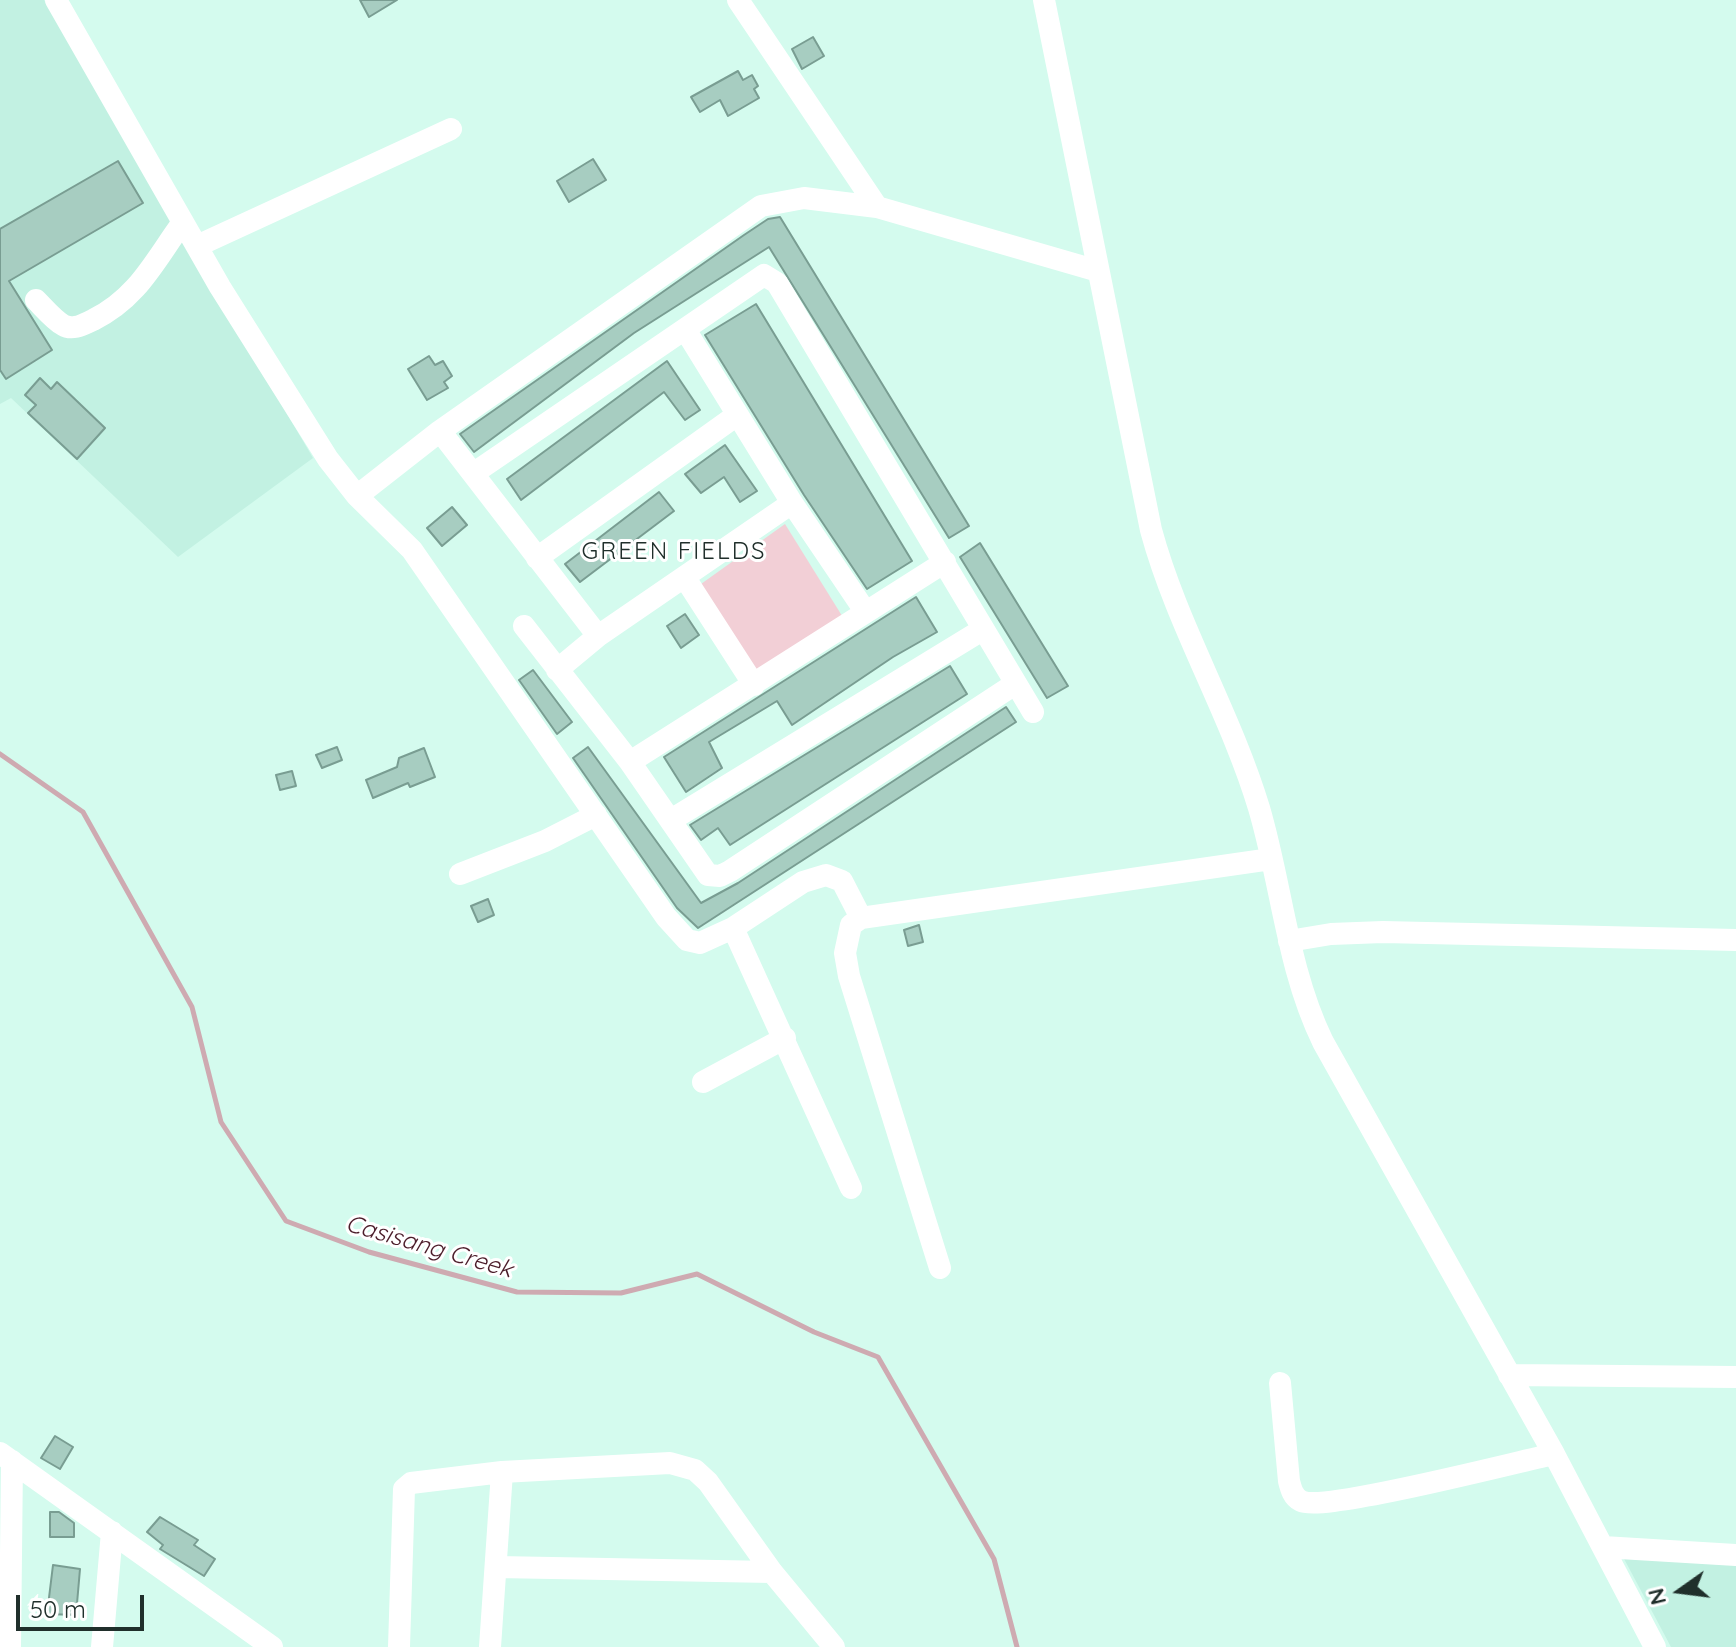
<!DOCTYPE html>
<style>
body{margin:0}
#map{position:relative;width:1736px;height:1647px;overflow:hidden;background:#d4fbee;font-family:Quicksand,sans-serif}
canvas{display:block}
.north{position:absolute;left:1640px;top:1551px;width:80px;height:80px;-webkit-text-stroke:6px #fff;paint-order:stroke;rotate:256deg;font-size:22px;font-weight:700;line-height:32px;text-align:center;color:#202f2b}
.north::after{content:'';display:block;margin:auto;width:28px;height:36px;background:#202f2b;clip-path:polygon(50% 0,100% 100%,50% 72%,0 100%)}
.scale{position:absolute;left:16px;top:1595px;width:128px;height:36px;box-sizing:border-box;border:4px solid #202f2b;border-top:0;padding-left:10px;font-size:24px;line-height:28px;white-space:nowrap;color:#202f2b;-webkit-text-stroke:6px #fff;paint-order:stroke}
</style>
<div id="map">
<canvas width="1736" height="1647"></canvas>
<div class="north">N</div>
<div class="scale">50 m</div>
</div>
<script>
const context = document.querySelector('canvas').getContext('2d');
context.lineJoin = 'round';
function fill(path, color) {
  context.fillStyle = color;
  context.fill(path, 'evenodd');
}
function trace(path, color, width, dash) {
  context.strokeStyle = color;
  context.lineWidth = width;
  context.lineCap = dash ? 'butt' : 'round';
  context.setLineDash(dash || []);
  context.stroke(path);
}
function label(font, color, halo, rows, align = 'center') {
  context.font = font + ' Quicksand,sans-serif';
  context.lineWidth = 6;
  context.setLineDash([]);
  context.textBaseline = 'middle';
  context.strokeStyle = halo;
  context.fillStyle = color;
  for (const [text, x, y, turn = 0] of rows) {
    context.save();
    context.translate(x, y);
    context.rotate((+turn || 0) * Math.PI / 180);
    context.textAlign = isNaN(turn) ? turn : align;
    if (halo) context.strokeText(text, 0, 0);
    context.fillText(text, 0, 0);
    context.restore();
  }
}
fill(new Path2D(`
 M0,0H44L313,458L178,557L11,398L0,404Z
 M1614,1540L1736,1545V1647H1671Z`), '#c2f1e2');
fill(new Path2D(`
 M785,524L844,619L756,676L701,584Z`), '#f2cfd6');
trace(new Path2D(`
 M0,754L83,812L192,1007L221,1122L286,1221L369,1252L517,1292L621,1293L697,1274L814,1332L878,1357L994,1559L1017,1647`), '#ceaab1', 5);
const building = new Path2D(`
 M360,0H397L369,17Z
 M813,37L824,56L802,69L792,49Z
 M738,71L743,80L752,75L758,86L754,89L759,98L728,116L720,100L700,112L691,97Z
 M593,159L606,180L569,202L557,181Z
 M118,161L143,203L9,281L52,350L6,379L0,370V229Z
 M780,217L969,526L949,538L769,247L634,333L474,452L460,434L744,235L768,219Z
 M756,304L912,561L867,589L804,495L705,335Z
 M429,356L435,365L443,361L452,376L444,382L448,388L427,400L408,369Z
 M667,361L700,410L685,420L664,392L521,500L507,479Z
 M40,378L51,389L57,382L105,428L77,459L28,413L36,405L25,395Z
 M725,445L757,491L740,502L724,477L701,493L685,474Z
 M659,492L674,511L580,582L565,564Z
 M452,507L467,525L442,546L427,528Z
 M980,543L1068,686L1047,698L960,557Z
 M916,597L937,632L893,657L792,725L777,701L709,742L722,768L686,792L664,757Z
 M685,614L699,635L681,648L667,626Z
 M950,666L967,694L730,845L718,828L701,840L690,825Z
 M533,670L572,722L557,734L519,680Z
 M1006,707L1016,722L698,928L677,908L573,758L588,747L701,903L738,883Z
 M337,747L342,760L322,768L316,755Z
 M424,748L435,777L410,787L408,783L373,798L366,780L397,767L399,758Z
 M292,771L296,786L280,790L276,775Z
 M488,899L494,915L478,922L471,906Z
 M919,925L923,942L908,946L904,930Z
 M55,1436L73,1447L60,1469L41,1458Z
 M50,1512H59L74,1523V1537H50Z
 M160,1517L198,1540L194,1545L215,1559L204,1576L160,1549L163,1545L147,1532Z
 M53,1565L80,1569L76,1615L47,1614Z`);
fill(building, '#a7cdc1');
trace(building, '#799d92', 2);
trace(new Path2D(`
 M56,0L220,287L328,459L357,496L412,550L666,917L687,940L700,943L733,928L803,882L826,875L842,881L861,918
 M738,0L877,207L1098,271
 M1044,0L1151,530C1177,626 1230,712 1259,808C1282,886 1287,968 1323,1042L1554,1454L1655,1647
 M197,246L451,129
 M36,300C44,308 54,320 63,325C73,331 84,324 93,320C138,298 155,260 183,222
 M686,331L792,503L865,611
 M440,431L598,636
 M474,473L764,275L777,283L1033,712
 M357,496L440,431L761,206L804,198L877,207
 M537,558L737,415
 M685,578L754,685
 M524,626L630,762L708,875L720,876L730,871L1015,684
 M557,670L598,636L792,503
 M630,762L945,562
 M671,820L982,630
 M460,874L545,841L596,815
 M733,928L851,1188
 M1289,941L1331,934L1383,932L1736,940
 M703,1082L785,1038
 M940,1268L849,976L845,953L851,925L861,918L1271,859
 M1509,1375L1736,1377
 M1280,1383L1289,1481C1291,1489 1293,1497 1301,1501C1324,1512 1517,1462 1554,1454
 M0,1453L272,1647
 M1603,1547L1736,1555
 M497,1567L772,1572
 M10,1647L12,1461
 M102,1647L112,1532
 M399,1647L404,1489L411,1483L502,1472L670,1463L695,1470L708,1482L772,1572L834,1647
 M490,1647L502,1472`), '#fff', 22);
context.letterSpacing = '2px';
label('24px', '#202f2b', '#fff', [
 ["GREEN FIELDS",674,552]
]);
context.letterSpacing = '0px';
label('italic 24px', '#4b1d2a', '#fff', [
 ["Casisang Creek",429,1247,16]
]);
</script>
